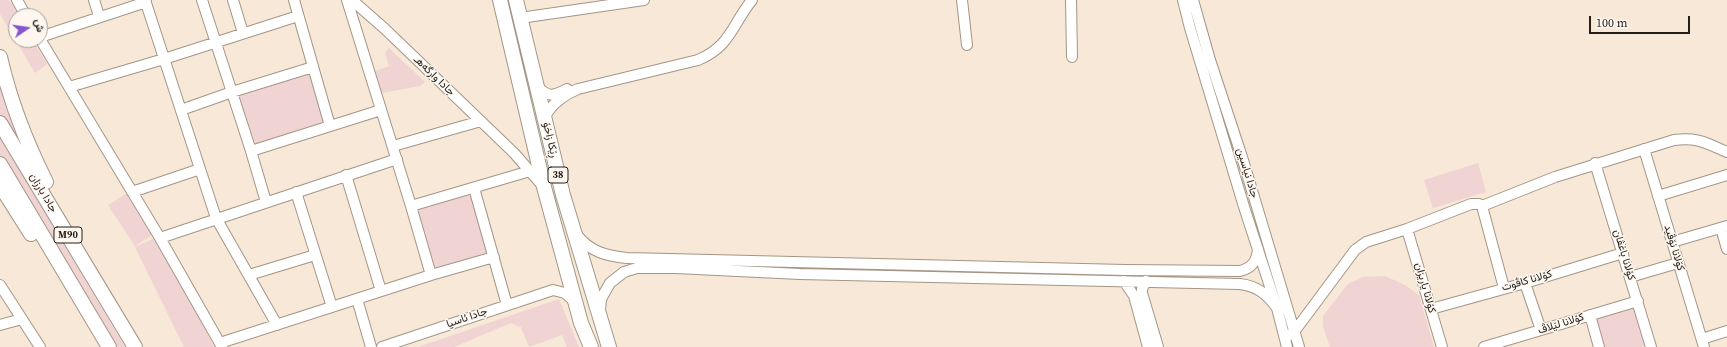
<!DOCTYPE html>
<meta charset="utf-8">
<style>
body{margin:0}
#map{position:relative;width:1727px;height:347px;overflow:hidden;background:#f7e8d7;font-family:"Source Serif 4",Vazirmatn,serif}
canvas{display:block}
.north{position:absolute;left:8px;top:8px;width:40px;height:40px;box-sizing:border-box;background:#fdf7f0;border:1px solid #a6a09a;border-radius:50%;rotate:77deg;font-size:11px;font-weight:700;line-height:16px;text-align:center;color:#231e18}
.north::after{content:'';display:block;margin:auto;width:14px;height:18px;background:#8355ce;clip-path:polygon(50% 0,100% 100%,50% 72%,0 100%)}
.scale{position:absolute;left:1589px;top:16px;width:101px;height:18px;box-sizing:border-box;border:2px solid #231e18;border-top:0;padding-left:5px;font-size:12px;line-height:14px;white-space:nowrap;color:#231e18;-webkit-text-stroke:3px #fdf7f0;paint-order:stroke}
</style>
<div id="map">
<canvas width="1727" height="347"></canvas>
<div class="north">ش</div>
<div class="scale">100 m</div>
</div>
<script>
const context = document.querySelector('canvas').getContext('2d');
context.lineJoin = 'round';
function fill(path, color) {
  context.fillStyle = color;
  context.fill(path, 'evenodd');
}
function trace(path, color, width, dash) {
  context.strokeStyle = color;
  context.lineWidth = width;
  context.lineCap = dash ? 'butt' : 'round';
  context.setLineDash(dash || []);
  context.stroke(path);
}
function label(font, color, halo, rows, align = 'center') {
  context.font = font + ' "Source Serif 4",Vazirmatn,serif';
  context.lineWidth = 3;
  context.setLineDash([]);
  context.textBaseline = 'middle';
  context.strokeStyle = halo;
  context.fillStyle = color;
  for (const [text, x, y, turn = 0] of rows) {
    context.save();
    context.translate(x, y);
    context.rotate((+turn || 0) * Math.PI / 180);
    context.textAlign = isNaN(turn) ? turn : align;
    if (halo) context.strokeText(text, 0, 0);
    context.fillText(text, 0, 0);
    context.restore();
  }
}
fill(new Path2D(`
 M0,0H9L19,16H16V40H33L47,64L35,73L0,14Z
 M389,48L425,82L420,86L382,93L375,71L389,66L385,53Z
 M0,57L33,177L0,123Z
 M313,67L330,126L251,151L232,92Z
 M0,137L125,347H116L0,156Z
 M1478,163L1486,192L1433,208L1424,180Z
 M474,188L494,257L431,275L411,206Z
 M126,194L152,235L135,246L108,205Z
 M155,238L175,271L214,347H184L135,247Z
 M1385,276L1405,285L1419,295L1434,347H1330L1323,326V316L1348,284L1363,277Z
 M559,299L579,347H567L562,335L529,347L521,327L511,323L454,347H418Z
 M1635,305L1647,345L1641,347H1602L1593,318Z`), '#f0d3d3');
const minor = new Path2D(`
 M17,0L26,16
 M94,0L99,16
 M145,0L216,218L277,325
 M202,0L251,151L266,202
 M233,0L243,33
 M294,0L330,126
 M347,0L411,206L431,275
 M352,0L385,29L514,153L542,185
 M962,0L967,45
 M1071,0L1072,57
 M1183,0L1190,28L1245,210L1277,308L1287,347
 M1193,0L1210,60L1242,157L1299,347
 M520,18L644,0
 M40,37L146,2
 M40,39L160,238L222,347
 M537,86C548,98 554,96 567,89
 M69,87L164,59L298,16
 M181,110L232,92L313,67
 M545,117C551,104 565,94 578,89L698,60C730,47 732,25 752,0
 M393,146L481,121
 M1644,149L1704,347
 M251,151L381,110
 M1595,163L1651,347
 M346,175L381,291
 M474,188L507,305
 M132,192L200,169
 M296,192L332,307
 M1658,196L1727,175
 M411,206L530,171
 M1482,206L1504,288
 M1721,228L1727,249
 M1407,229L1442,347
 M577,235C590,252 607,256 627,258L1125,270L1240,271C1252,268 1257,261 1258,249
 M160,238L397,159
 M1672,242L1727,226
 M249,275L315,255
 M1630,277L1678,263
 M1124,281L1134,296L1148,347
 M1146,281L1142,289V293L1158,347
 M1525,283L1541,330
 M0,285L40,347
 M357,299L371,347
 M1431,309L1525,283L1623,253
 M600,310L601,299L610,283L624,272L637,268H676L800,274L1240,284C1257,286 1267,294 1277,308
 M1590,315L1599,347
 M0,325L22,319
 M1285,338L1294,332L1355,250L1366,242L1407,229L1471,204H1479L1482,206L1555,177L1674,140C1698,137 1706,143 1727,152
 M1702,339L1727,331
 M220,343L431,275L494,257
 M382,347L553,290L565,293L574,301
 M1484,347L1638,301`);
const highway = new Path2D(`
 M500,0L544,187L581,323L591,347
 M516,0L563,195L609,347
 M0,57C10,101 26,142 46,182
 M0,123L135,347
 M0,164L109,347
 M0,185L31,234`);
trace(minor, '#a49686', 12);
trace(highway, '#a49686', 16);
trace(minor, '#fff', 10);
trace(highway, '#fff', 14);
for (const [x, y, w] of [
 [558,175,20],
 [68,235,28]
]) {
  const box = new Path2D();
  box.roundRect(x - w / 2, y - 8, w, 16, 3);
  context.fillStyle = '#fdf7f0';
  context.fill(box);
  trace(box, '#231e18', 1);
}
label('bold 10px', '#231e18', null, [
 ["38",558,175],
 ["M90",68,235]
]);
label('11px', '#231e18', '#fdf7f0', [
 ["جادا وارگه‌هـ",434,76,44],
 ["ڕێکا زاخۆ",550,140,77],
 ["جادا نیاسین",1247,173,73],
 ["جادا بارزان",43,193,59],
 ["کۆلانا نۆڤید",1674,248,73],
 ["کۆلانا باغڤان",1624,255,73],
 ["کۆلانا کاڤوت",1527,281,-16],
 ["کۆلانا یاریزان",1425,288,74],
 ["جادا ئاسيا",467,318,-19],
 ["کۆلانا لێلاڤ",1561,324,-17]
]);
</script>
